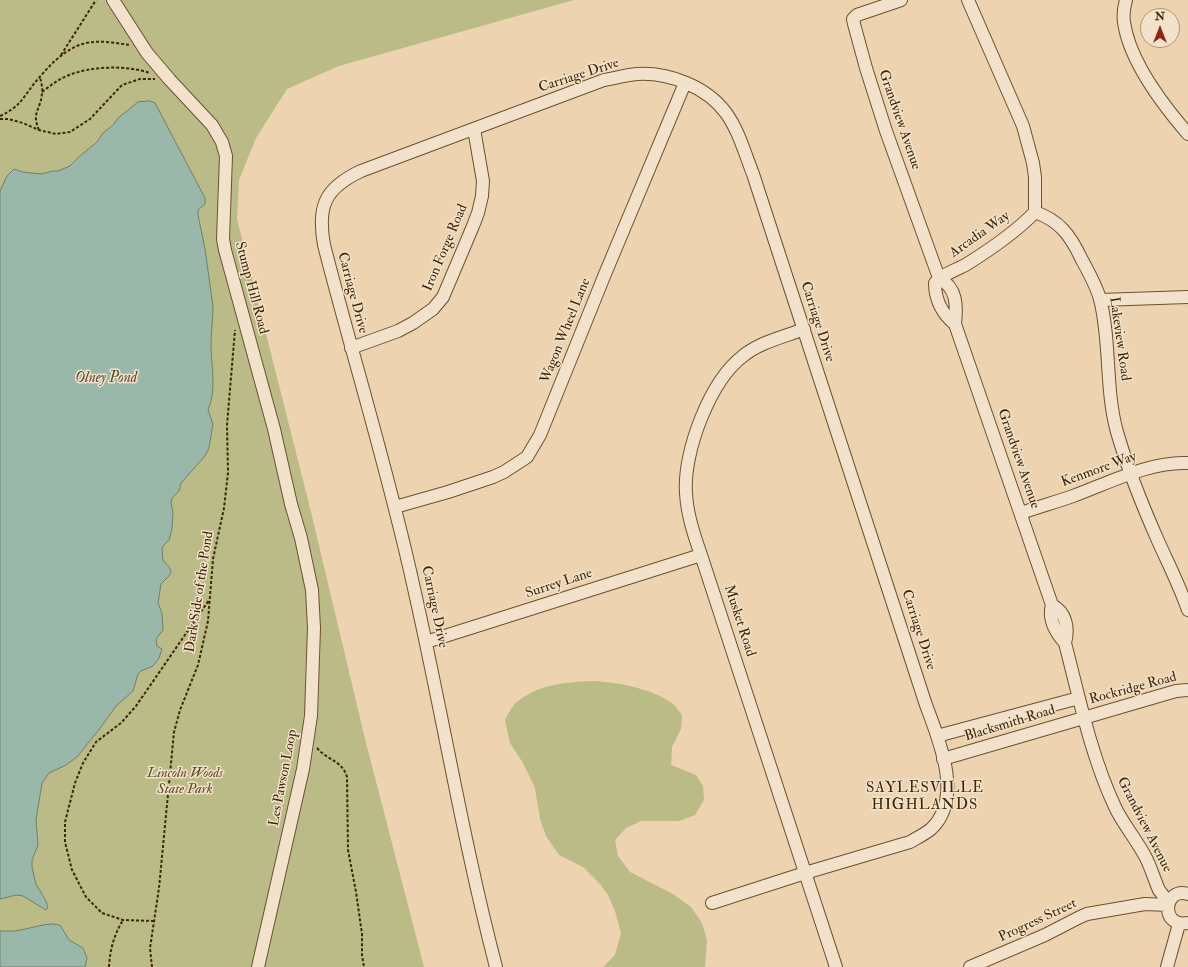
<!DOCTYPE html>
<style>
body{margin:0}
#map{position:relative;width:1188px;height:967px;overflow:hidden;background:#edd3af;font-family:"IM FELL Double Pica",serif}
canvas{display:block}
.north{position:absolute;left:1140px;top:8px;width:40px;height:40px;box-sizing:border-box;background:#f3e2cb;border:1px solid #aa977c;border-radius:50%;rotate:0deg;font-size:11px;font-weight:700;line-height:16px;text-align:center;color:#3d2605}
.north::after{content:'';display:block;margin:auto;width:14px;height:18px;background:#8f2418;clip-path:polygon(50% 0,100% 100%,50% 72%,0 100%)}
</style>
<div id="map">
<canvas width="1188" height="967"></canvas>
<div class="north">N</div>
</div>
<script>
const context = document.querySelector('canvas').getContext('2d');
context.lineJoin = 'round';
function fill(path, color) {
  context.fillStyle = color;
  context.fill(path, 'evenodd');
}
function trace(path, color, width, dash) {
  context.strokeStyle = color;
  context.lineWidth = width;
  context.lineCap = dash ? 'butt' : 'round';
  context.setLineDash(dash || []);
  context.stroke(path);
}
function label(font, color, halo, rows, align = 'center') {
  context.font = font + ' "IM FELL Double Pica",serif';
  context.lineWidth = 3;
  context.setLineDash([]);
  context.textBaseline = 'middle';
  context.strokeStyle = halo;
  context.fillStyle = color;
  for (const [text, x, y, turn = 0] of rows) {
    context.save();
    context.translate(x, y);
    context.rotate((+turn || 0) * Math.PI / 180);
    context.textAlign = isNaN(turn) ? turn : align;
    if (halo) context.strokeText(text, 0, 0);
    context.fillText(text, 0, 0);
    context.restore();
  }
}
fill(new Path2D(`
 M0,0H574L339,66L287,89L256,138L239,180L237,219L311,512L365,739L424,967H0Z
 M593,681C617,682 656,689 674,705C677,708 679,712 682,715L681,729L672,747L671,765L696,775L703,786L704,800L695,815L679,821H641L626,828L615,840L618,856L630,872L673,894L691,907L702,923L707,940L705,967H603L615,955L621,933L615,911L608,895L600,884L583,867L559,855L546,836L540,819L535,788L523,763L510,743L505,720C508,714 512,706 517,702C539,684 566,682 593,681Z`), '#bb8');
const water = new Path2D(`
 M150,101L155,103L205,198V204L198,210V215L205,249L213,307C213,319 211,332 211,344C211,368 217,387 208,410L213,424L209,448L205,456L181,483L179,491L172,498L171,503L173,512L172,529L169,540L163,546L162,550L163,560L170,568L171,572L169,576L161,584L158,603L162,613L163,630L156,639L157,646L162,649L159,658L153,666L141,671L138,674L133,691L116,706L101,727L77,757L66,765L49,773L42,783L36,820L38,845L32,860V867L36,884L46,901L48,908L46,910L23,896L16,895L0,899V191L7,176L14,169L23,172L41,174L53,171H58L70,166L80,156L97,142L103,133L113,125L118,118L138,102Z
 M53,924L60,925L69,940L83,948L87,958L85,967H0V931H16L43,925Z`);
fill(water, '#99b8aa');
trace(water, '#747e68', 1);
const minor = new Path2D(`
 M113,0L147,53L170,80L212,125L222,142L226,156L223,239L225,250L274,429L291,504L301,538L312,590L314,628L311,716L303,769L258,967
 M901,0L857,15L853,19L854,24L866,68L886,131L939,278C957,288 957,305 955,324L1052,605C1048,619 1056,633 1065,643
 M968,0L1023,126L1033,163L1035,177V212
 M1126,0C1124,7 1123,15 1124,22C1129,60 1163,105 1188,134
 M1035,212C1060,221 1070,235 1081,258C1088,271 1096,285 1100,299C1111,342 1105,389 1117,432C1128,470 1143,507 1159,543C1169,565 1180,587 1188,610
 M1100,300L1188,297
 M955,324C942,314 935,299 935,283C942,274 957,270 967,264C991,249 1015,233 1035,212
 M804,329C784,337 760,342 743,356C710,381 683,452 686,493C687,514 694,535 701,555L836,967
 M351,348L398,331L413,323L433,309L443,297L473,226L478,213L482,196L483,181L474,129
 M395,507L448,492L493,477L504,472L527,457L540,435L605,274L685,83
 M1021,513C1038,507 1056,502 1073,496C1109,483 1150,461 1188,463
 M1052,605C1066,612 1069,628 1065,643C1079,697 1091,756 1115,807C1123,824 1136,839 1145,856C1151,867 1154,879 1159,890C1162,894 1165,898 1168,902
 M426,642L701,555
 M937,736L1079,698
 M943,759L1176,691L1188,690
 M1188,894C1164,886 1159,928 1188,923
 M496,967C463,841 442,711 413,584C388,470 353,358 324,245C317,206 325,188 361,171L604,80C615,78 626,75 637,74C669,72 707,87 726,113C739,131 745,154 753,174L926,705C939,740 964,798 931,829C925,834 917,838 910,842L805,873L712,903
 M970,967L1045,935L1080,917L1087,914L1145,904L1168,905
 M1167,967L1179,924`);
trace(minor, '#695130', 14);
trace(new Path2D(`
 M61,55L96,0
 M42,92C51,85 59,79 69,75C92,66 127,65 150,73
 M0,116C19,107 21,101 33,85C47,68 64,48 86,43C100,40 116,43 130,45
 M0,119H8L23,123L39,130L56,134L70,132L90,119L122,85L140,79H155
 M39,130C31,112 41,110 42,93C43,88 41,82 40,77
 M317,748C328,761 342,760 347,777L348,850L356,892L362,934V955L364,967
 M154,921L123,920L102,913L86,897L72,870L65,842V822L75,783L83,763L96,742L121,723L136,706L209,600
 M109,967C110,949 114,935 123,920
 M152,967L150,948L159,888L174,732L180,710L198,665L208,621L213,559L224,508L228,473L227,425L235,330`), '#3d2605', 2, [3, 2]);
trace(minor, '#f3e2cb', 12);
label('14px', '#3d2605', '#f3e2cb', [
 ["Carriage Drive",579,76,-18],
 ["Grandview Avenue",899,120,71],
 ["Arcadia Way",980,235,-35],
 ["Iron Forge Road",446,248,-67],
 ["Stump Hill Road",251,288,75],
 ["Carriage Drive",352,293,75],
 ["Carriage Drive",817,322,72],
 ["Wagon Wheel Lane",566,331,-68],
 ["Lakeview Road",1119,339,82],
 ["Grandview Avenue",1018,459,71],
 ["Kenmore Way",1099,470,-20],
 ["Surrey Lane",559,584,-18],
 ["Dark Side of the Pond",200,592,-81],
 ["Carriage Drive",434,607,78],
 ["Musket Road",739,621,72],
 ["Carriage Drive",918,630,72],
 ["Rockridge Road",1133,689,-15],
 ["Blacksmith Road",1010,724,-17],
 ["Les Pawson Loop",284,778,-79],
 ["Grandview Avenue",1144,825,63],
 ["Progress Street",1038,921,-25]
]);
label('italic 14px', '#5c4b26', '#f3e2cb', [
 ["Lincoln Woods",185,774],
 ["State Park",185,790]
]);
label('italic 15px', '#544a2e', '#f3e2cb', [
 ["Olney Pond",106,379]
]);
context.letterSpacing = '1px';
label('15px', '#3d2605', '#f3e2cb', [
 ["SAYLESVILLE",925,789],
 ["HIGHLANDS",925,806]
]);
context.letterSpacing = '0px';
</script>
